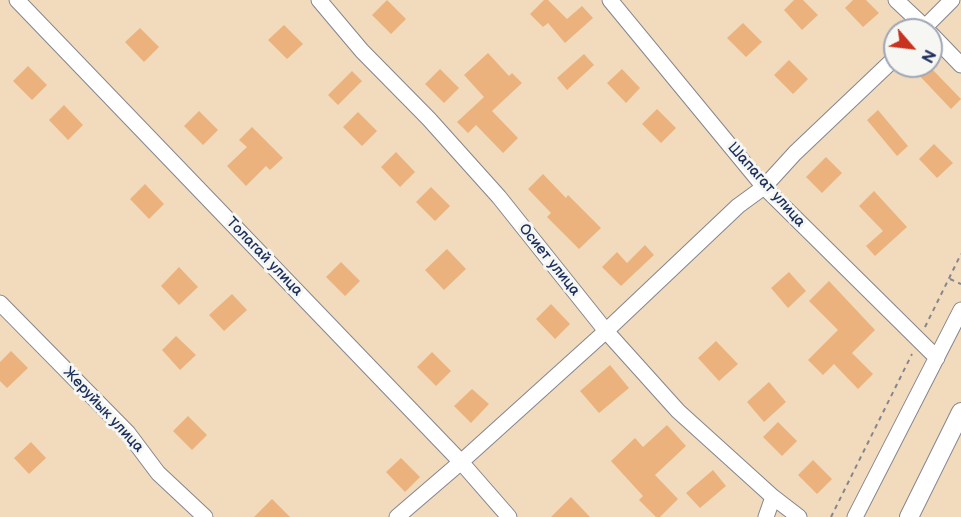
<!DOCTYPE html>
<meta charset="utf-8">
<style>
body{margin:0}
#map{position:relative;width:961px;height:517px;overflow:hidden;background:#f1dbbc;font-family:"Balsamiq Sans",sans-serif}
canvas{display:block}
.north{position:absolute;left:883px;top:18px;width:60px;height:60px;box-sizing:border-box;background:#f6f6f2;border:2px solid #9ea6b7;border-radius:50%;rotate:118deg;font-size:16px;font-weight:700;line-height:24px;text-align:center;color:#1b2f5e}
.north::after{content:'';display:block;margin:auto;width:21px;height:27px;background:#c8321e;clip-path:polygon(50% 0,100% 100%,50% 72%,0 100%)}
</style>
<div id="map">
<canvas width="961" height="517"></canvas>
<div class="north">N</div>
</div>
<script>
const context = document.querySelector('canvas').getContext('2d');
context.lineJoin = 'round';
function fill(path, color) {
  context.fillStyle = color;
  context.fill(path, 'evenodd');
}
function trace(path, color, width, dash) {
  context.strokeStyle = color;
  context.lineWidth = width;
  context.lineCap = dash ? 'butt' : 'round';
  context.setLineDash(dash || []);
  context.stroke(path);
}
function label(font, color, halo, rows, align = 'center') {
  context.font = font + ' "Balsamiq Sans",sans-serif';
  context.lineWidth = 6;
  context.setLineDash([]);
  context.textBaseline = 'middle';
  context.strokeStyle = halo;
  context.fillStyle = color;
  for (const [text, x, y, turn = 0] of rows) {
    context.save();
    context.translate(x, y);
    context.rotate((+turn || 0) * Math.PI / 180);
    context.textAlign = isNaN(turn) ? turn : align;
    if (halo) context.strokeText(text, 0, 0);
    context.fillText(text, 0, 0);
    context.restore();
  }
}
fill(new Path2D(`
 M387,0L406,19L391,34L372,15Z
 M544,0H548L567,19L582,6L593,18L565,43L548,23L543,27L530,14Z
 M794,0H803L818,15L802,30L784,10Z
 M853,0H866L879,13L863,27L845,8Z
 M743,23L762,42L746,57L727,38Z
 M284,25L303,44L287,59L268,40Z
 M140,28L159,47L144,62L125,42Z
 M488,53L509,76L512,73L522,83L492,111L518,138L503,153L476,125L468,133L457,122L484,97L464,75Z
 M584,54L594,65L567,90L557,78Z
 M789,60L808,79L793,94L774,75Z
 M28,66L47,85L32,100L13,81Z
 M920,66H929L961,99L951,109L915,71Z
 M440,69L459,88L444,103L425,84Z
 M622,69L640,88L626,103L607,83Z
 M352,71L362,81L338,105L328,95Z
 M64,105L83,125L68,140L49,120Z
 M657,109L676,128L661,143L642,124Z
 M878,110L908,146L897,156L867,120Z
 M199,111L218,130L203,145L184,126Z
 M358,112L377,131L362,146L343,127Z
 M252,127L283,158L270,170L266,166L246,186L227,166L247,147L239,140Z
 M934,144L953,163L937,178L919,159Z
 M396,152L415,172L400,187L381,167Z
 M826,157L842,173L822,193L806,177Z
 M543,174L566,198L568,195L601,228L579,249L547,217L551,213L528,189Z
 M145,184L164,204L149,219L130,199Z
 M431,187L450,206L435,221L416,202Z
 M874,191L907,227L875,256L866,246L883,231L859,206Z
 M645,245L654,255L621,286L602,267L617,252L627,263Z
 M447,249L466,269L444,290L425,270Z
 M341,262L360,281L345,296L326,277Z
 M179,267L198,287L179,305L161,286Z
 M789,272L806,291L788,308L771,288Z
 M829,281L875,330L852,353L873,374L858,389L834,364L823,375L808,360L838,330L809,301Z
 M232,294L247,310L224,331L209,315Z
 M551,304L570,324L555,339L536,319Z
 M176,336L196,355L180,370L162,350Z
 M716,341L738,364L719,381L698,358Z
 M11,351L28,368L7,388L0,381V362Z
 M432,352L451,371L436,386L417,367Z
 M610,365L629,388L599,413L580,391Z
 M769,382L786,402L764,422L747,402Z
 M472,389L489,404L471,423L454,406Z
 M188,416L207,435L192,450L173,431Z
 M778,422L797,441L782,456L763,437Z
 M667,425L686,446L655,475L678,499L660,517H656L639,500L643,496L611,461L635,438L643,447Z
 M31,442L46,458L29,474L14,458Z
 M401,458L420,477L405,492L386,472Z
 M813,460L832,479L817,494L798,475Z
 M713,470L726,486L700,508L686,493Z
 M571,497L590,517H551Z
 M272,499L290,517H254Z`), '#ebb27d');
const minor = new Path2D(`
 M17,0L461,462L509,517
 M319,0L362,51L429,119L499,197L606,331L678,411L773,497L766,517
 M610,0L764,187L937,358
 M896,0L928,30
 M922,30L952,0
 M931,34L961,65
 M0,303L128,433L158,473L205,517
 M773,497L799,517
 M397,517L461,462L606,331L738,206L764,187L795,153L895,58
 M855,517L961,310`);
const tertiary = new Path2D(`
 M909,517L961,412`);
trace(minor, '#86858d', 17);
trace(tertiary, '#86858d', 20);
trace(new Path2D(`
 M950,279L961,284
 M925,327L961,254
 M831,517L912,354`), '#86858d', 2, [4.5, 4.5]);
trace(minor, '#fff', 15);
trace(tertiary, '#fff', 18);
label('15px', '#1b2f5e', '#f6f6f2', [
 ["Шапагат улица",766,185,48],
 ["Толагай улица",264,257,46],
 ["Осиет улица",549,260,51],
 ["Жеруйык улица",103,410,47]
]);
</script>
